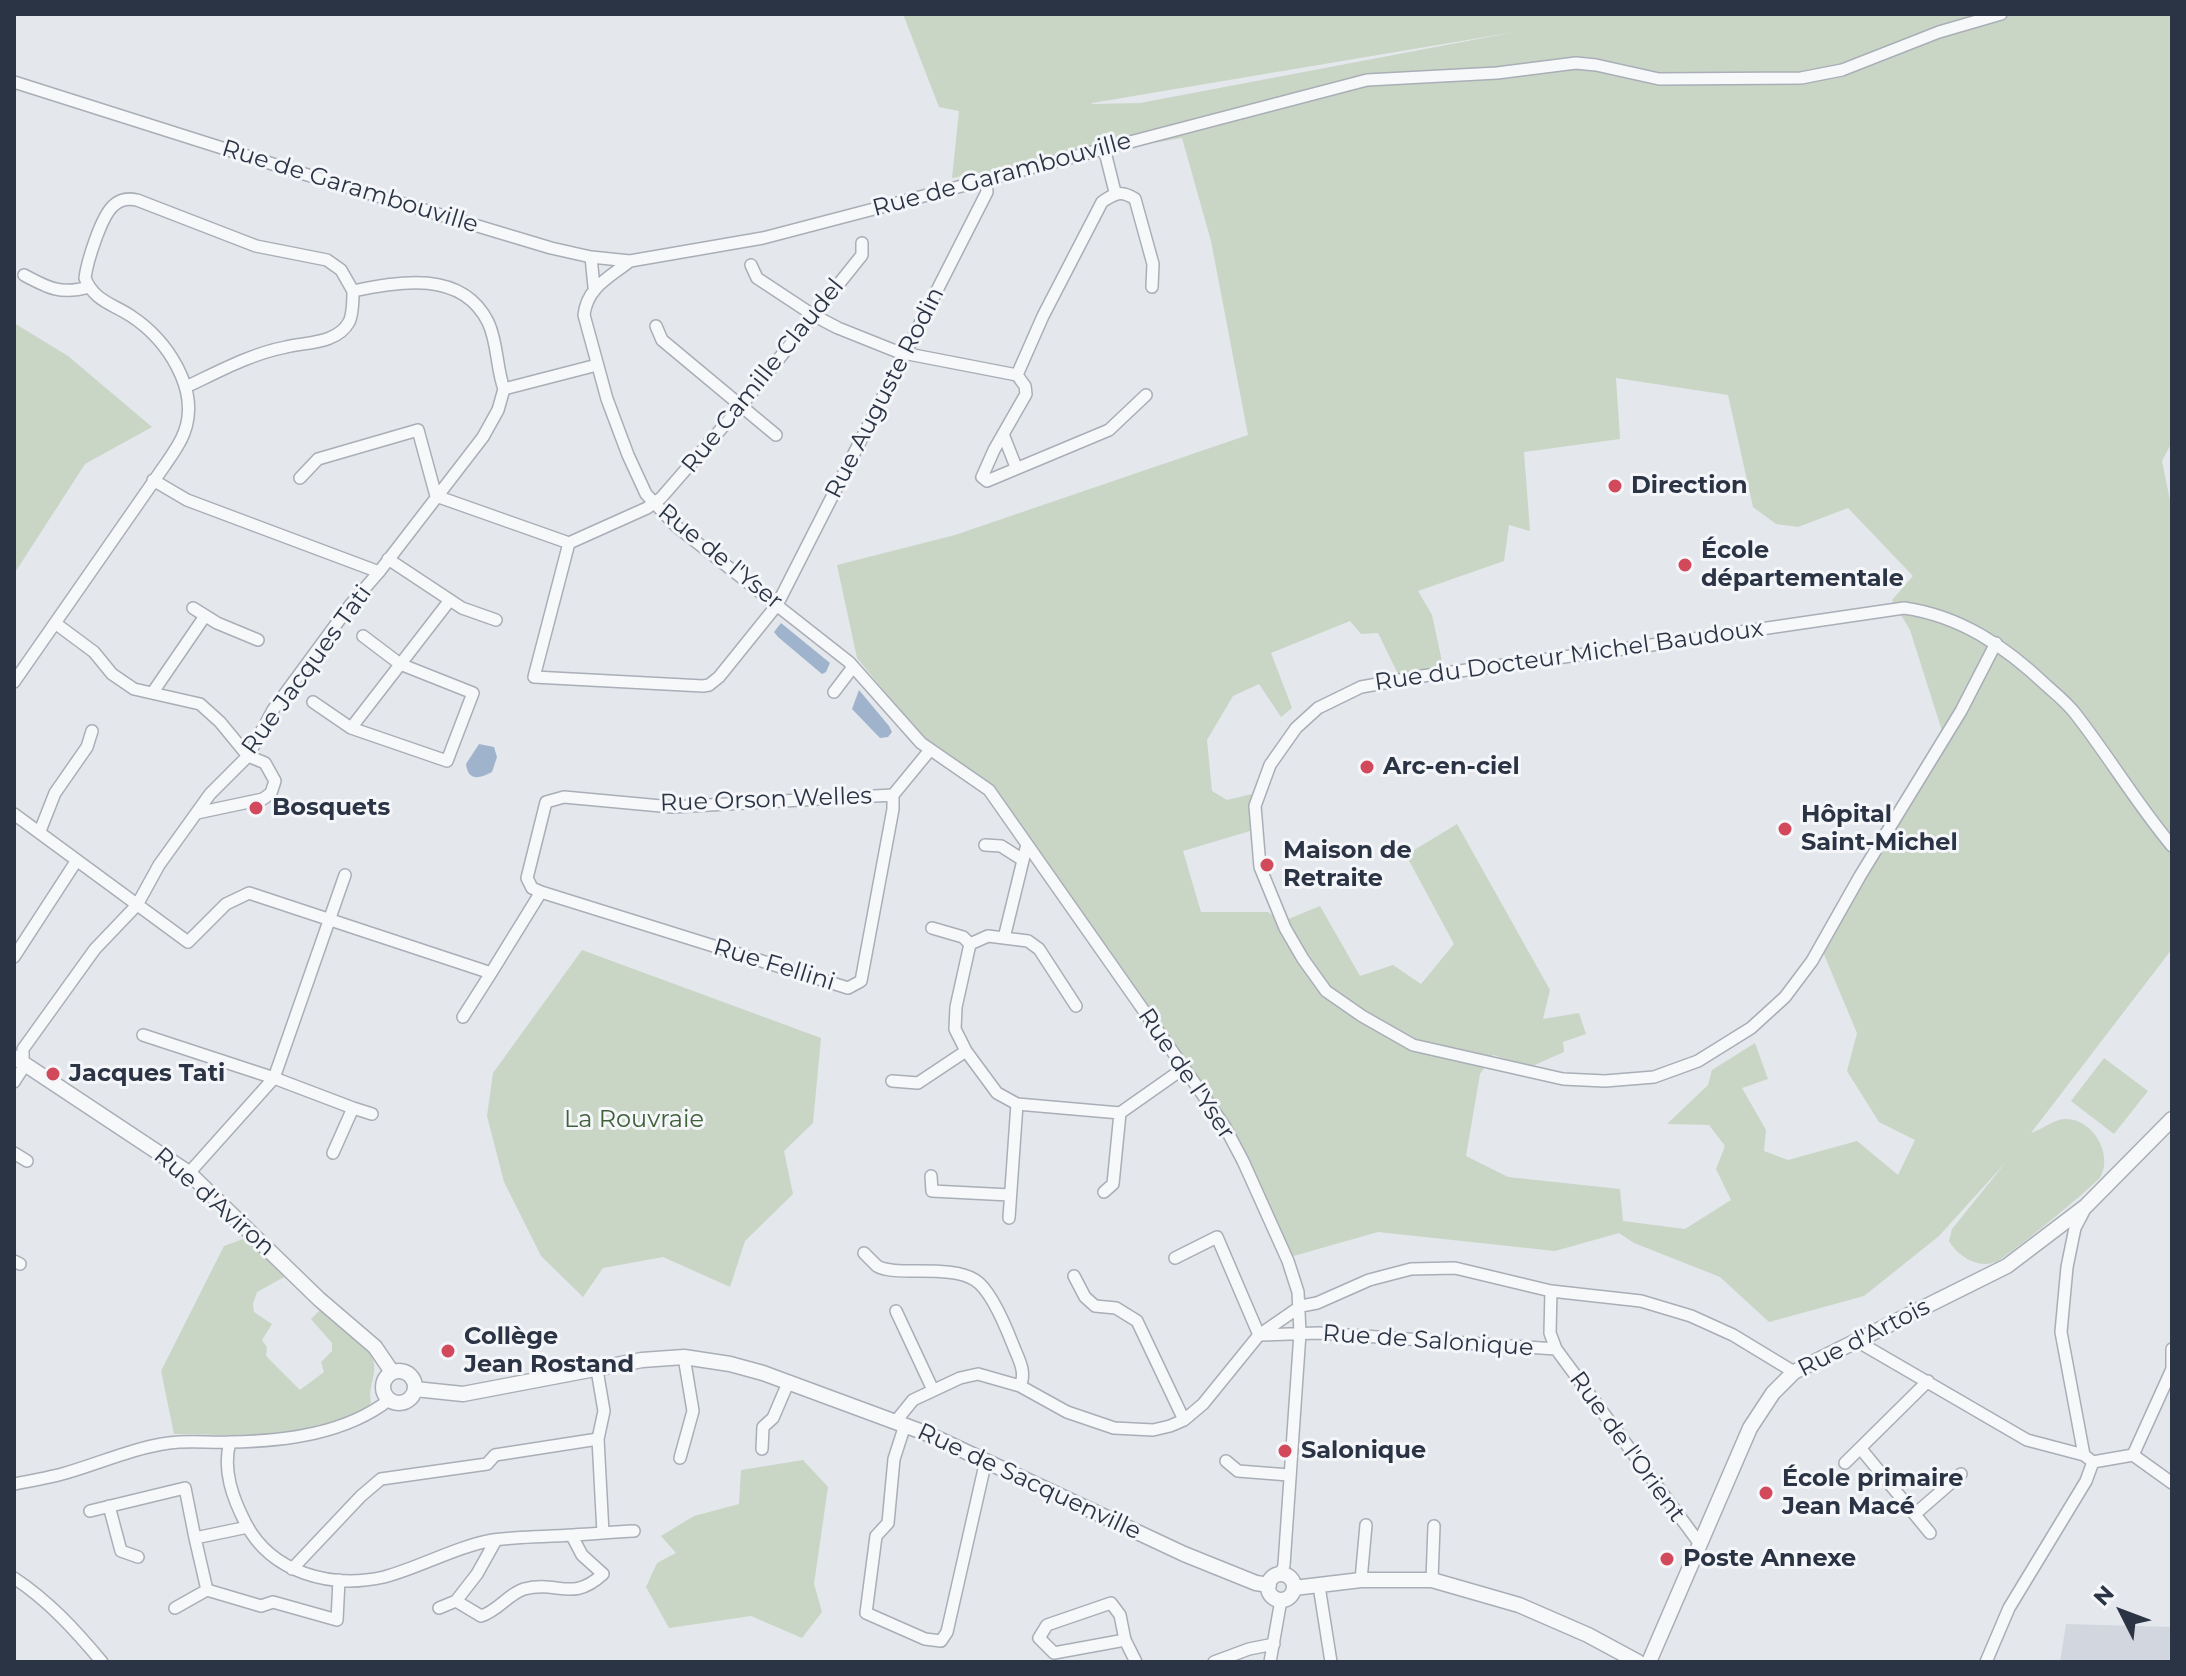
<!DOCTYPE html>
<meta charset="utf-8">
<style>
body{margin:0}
#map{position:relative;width:2186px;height:1676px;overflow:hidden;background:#e4e7ec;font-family:Montserrat,sans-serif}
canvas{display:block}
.frame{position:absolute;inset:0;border:16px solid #2b3445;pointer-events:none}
.north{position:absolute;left:2082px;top:1572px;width:80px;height:80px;-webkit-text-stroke:6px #f4f6f9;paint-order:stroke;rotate:312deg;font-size:22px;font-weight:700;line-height:32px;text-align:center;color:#2b3445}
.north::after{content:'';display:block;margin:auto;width:28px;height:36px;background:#2b3445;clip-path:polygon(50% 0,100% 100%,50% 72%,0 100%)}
</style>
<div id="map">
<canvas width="2186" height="1676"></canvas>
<div class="frame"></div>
<div class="north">N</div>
</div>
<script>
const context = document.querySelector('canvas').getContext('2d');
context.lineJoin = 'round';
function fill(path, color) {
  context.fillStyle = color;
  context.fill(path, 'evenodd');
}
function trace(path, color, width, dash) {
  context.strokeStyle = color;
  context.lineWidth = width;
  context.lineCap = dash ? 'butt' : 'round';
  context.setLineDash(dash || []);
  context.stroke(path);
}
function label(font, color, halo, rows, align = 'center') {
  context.font = font + ' Montserrat,sans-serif';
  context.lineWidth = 6;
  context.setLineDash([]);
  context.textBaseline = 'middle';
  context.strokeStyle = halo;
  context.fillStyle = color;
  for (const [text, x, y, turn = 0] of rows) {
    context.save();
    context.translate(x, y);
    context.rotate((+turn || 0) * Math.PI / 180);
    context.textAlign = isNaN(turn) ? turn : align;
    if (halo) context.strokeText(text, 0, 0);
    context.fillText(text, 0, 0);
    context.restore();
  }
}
fill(new Path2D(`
 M2066,1624L2172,1627V1662H2060Z`), '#d2d6de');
fill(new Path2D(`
 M903,14H2172V442L2162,461L2172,510V949L2031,1133C2041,1130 2053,1120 2064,1119C2091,1117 2113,1152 2101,1176C2097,1184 2006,1258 1996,1262C1977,1269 1958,1256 1949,1241L1952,1229L2006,1162L1939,1236L1864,1296L1769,1322L1720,1277L1634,1243L1619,1233L1555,1251L1378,1232L1290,1257L1225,1122L1105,955L989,782L925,741L857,658L837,565L955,535L1248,435L1211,241L1182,138L952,178L959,111L939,107ZM1515,32L1140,103L1092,104V103ZM1616,378L1728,395L1753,507L1776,524L1798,527L1848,508L1913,576L1892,600L1910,630L1943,734L1823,952L1857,1033L1847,1071L1879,1122L1915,1140L1898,1175L1857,1141L1788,1160L1764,1151L1766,1130L1742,1088L1768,1079L1755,1043L1712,1070L1708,1085L1667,1124L1709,1125L1725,1146L1716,1169L1731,1200L1685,1229L1623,1221L1620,1189L1508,1177L1466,1156L1480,1074L1493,1055L1530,1067L1564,1052L1563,1042L1586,1034L1579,1013L1543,1019L1550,990L1457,824L1406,855L1454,944L1421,984L1393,965L1360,976L1320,906L1281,922L1268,912H1201L1183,851L1250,831L1252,794L1227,800L1212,791L1207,740L1233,696L1259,684L1281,717L1292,708L1271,653L1350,621L1361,634L1378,633L1398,674L1443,666L1432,615L1418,591L1504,561L1509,525L1530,531L1524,452L1620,439Z
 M14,323L68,356L152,427L85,464L14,574Z
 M582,950L821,1038L813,1123L784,1151L793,1194L745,1241L730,1287L663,1257L603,1268L583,1297L541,1256L504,1182L487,1116L493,1073Z
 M2104,1058L2148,1091L2114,1134L2071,1101Z
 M246,1238L286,1276L257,1292L253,1304L254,1312L272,1324L262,1340L267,1347L266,1356L300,1390L324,1372L321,1362L332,1351V1343L311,1319L320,1310C335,1322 372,1344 374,1364C376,1378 368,1385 371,1403C336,1441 224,1435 174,1434L161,1371L224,1246Z
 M803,1460L828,1487L814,1584L822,1612L802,1638L751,1616L669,1628L646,1587L657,1563L676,1553L661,1536L694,1516L739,1504L741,1470Z`), '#c9d6c5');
fill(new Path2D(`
 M781,623L830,663L826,672L822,674L778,637L774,632Z
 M859,690L889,726L892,732L888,737L880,738L852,709Z
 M479,744L494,747L497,757L492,772C479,779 468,781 466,764Z`), '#9fb4cc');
const minor = new Path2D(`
 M14,82L301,173L551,248L591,257L630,261L763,238L1367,80L1497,73L1576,63L1596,65L1659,79L1801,78L1842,70L1939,32L2001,14
 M1104,148L1115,192
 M591,257L594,287
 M630,261C610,277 587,287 584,315L607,399L628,455L646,494L676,526L849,662L921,743L989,790L1203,1095L1225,1127L1243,1161L1288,1261L1298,1292L1300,1333L1284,1565L1281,1574
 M751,265L757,278L813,315L838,328L898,352L1017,375
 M24,275C48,288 61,295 89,287
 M656,326L662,340L776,435
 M1017,375L1043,316L1102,202C1115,193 1121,190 1135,199L1153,264L1152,287
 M1017,375L1025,386L1026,394L994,450L982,477L987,481L1109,430L1146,395
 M186,387C218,372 250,354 286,347C306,342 337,344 349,322C353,314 353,300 353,291
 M504,389L597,365
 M1003,434L1016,467
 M300,478L318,459L418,430L436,496L569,543L647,508L661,498L741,406L862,255V243
 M153,480L187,500L379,572
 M569,543L534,677L703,686L709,685L719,677L777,605L987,192L986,180
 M388,559L462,608L496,620
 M193,608L217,623L258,640
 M55,623L94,652L112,674L134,689L200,704L220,722L248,756L265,763L275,781L271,793L263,799L197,813
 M1996,643L1961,711L1860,876L1812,961L1785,997L1751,1028L1698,1061L1654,1077L1605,1081L1563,1079L1413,1045L1362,1016L1326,991L1303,959L1285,928L1260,867L1255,806L1270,765L1296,728L1318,708L1361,687L1422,676L1638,647L1904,608C1961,616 2006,647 2047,686C2056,694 2066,702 2074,712C2108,755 2136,803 2172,846
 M14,682L165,465C172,455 180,444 184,433C201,389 166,339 131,316C113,304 94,301 85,278C87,262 101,217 113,206C120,199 128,198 137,200L256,246L327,260L341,270L353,291C399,281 462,270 488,322C498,343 496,367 504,389
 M153,692L205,616
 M834,692L853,667
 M313,702L351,728L447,761L473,693L400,664L363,636
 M351,728L450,600
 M893,795L672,807L564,797L546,802L527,878L532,888L541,892L848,988L861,981L893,809V795L930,750
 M14,814L188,942L226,904L249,893L491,973L541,892
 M40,831L55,793L87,747L92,731
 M985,845L1001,846L1023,860
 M932,928L963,937L970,944
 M1004,938L1028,941L1039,949L1076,1006
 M14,957L77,860
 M463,1017L491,973
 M143,1035L274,1078L353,1108L333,1153
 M966,1051L955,1029L956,1007L970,944L988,936L1004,938L1027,844
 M892,1081L918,1083L966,1051L997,1093L1017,1104L1120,1113
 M14,1082L23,1068V1049L95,949L137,905L159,865L210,794L248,756L273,710L351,604L379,572L483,437L498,410L504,389
 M353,1108L372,1114
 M14,1153L27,1161
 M189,1173L274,1078L345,875
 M931,1176L932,1191L1010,1195
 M1104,1192L1113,1184L1120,1113L1184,1068
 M1009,1218L1017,1104
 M864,1253C868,1257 873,1262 877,1266C895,1277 950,1264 975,1280C991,1290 1006,1327 1013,1345C1018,1358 1027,1372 1020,1386
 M1175,1258L1217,1237L1259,1335
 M14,1261L20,1264
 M1074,1276L1085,1297L1095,1306L1116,1308L1137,1321L1184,1420
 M1551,1291L1550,1333L1556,1349L1700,1544
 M896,1311L933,1390
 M1261,1335L1318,1333L1556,1349
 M1855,1340L2027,1440L2084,1455L2093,1462
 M597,1370L604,1411L598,1439L603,1533
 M2172,1370V1349
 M896,1421L913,1400L960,1378L978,1374L1020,1386L1067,1412L1114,1428L1153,1430L1170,1426L1184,1420L1203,1404L1259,1335L1301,1306L1317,1303L1369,1280L1411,1269L1455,1268L1551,1291L1641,1301L1691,1316L1733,1335L1794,1372
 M905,1425L894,1459L888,1523L876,1536L866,1613L925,1639L941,1641L947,1632L986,1460
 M230,1442C222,1470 233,1499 246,1524C272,1573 331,1589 384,1577C421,1567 455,1547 493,1540C520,1536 546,1537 573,1535C593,1534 613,1532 634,1531
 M762,1449L763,1427L773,1418L788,1383
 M1861,1449L1930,1533
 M2084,1455L2061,1332L2067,1267L2075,1228L2086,1207
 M2133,1455L2172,1483
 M680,1458L693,1411L684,1357
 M1226,1461L1238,1471L1289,1475
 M2093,1462L2133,1455L2172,1369
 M1845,1463L1928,1381
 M14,1484C30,1481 47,1478 62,1474C98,1464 132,1448 169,1443C189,1440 210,1443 231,1442C285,1441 345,1434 389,1400
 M109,1506L121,1551L138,1557
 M90,1511L185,1488L195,1538L248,1527
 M1915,1514L1961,1474
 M292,1569L361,1496L381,1479L487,1464L495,1455L598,1439
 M14,1578C49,1601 76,1631 102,1662
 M1361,1580L1366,1525
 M1432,1580L1434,1526
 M1319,1586L1331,1662
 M207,1590L261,1606L273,1602L337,1620L339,1580
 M456,1601L481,1616C498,1611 508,1594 524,1589C559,1580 571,1603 603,1574L582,1555L572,1536
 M175,1608L207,1590L195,1538
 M439,1608L456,1601L477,1574L496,1540
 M1125,1640L1120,1615L1111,1603L1047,1625L1039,1638L1054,1653L1125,1640L1136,1662
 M1214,1662L1249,1649L1274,1644
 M1270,1662L1281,1600
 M1986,1662L2009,1608L2086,1481L2093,1462`);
const tertiary = new Path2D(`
 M14,1057L189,1173L319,1299L375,1347L392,1372
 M383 1387a16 16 0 1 1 32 0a16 16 0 1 1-32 0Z
 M415,1389L463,1394L642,1360L684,1357L730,1364L763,1373L928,1434L1184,1554L1256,1583L1269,1585
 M1268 1587a13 13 0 1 1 26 0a13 13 0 1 1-26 0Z
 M1294,1588L1361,1580H1432L1519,1605L1588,1635L1638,1662
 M1649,1662L1750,1428L1773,1393L1794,1372L2007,1266L2086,1206L2172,1119`);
trace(minor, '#a9aeb7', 14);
trace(tertiary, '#a9aeb7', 17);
trace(minor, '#f7f8fa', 11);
trace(tertiary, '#f7f8fa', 14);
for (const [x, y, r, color] of [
 [1615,486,8,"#d1495b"],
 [1685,565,8,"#d1495b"],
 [1367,767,8,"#d1495b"],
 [256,808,8,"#d1495b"],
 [1785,829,8,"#d1495b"],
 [1267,865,8,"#d1495b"],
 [53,1074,8,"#d1495b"],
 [448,1351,8,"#d1495b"],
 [1285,1451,8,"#d1495b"],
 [1766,1493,8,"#d1495b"],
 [1667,1559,8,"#d1495b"]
]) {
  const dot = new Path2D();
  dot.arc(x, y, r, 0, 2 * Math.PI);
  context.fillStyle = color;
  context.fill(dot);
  trace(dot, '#f4f6f9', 3);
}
label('24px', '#2b3445', '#f4f6f9', [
 ["Rue de Garambouville",1002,175,-15],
 ["Rue de Garambouville",350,187,17],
 ["Rue Camille Claudel",763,376,-51],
 ["Rue Auguste Rodin",885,393,-63],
 ["Rue de l'Yser",720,557,39],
 ["Rue du Docteur Michel Baudoux",1569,656,-8],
 ["Rue Jacques Tati",307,670,-54],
 ["Rue Orson Welles",766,800,-2],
 ["Rue Fellini",774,965,17],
 ["Rue de l'Yser",1186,1074,56],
 ["Rue d'Aviron",214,1202,41],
 ["Rue d'Artois",1864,1338,-27],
 ["Rue de Salonique",1428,1341,4],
 ["Rue de l'Orient",1627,1447,54],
 ["Rue de Sacquenville",1029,1482,25]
]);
label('bold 24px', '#2b3445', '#f4f6f9', [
 ["Direction",1631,486],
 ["École",1701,551],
 ["départementale",1701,579],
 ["Arc-en-ciel",1383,767],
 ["Bosquets",272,808],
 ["Hôpital",1801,815],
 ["Saint-Michel",1801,843],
 ["Maison de",1283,851],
 ["Retraite",1283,879],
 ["Jacques Tati",69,1074],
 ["Collège",464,1337],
 ["Jean Rostand",464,1365],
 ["Salonique",1301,1451],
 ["École primaire",1782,1479],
 ["Jean Macé",1782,1507],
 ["Poste Annexe",1683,1559]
], 'left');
label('24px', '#3f6138', '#f4f6f9', [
 ["La Rouvraie",634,1120]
]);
</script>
